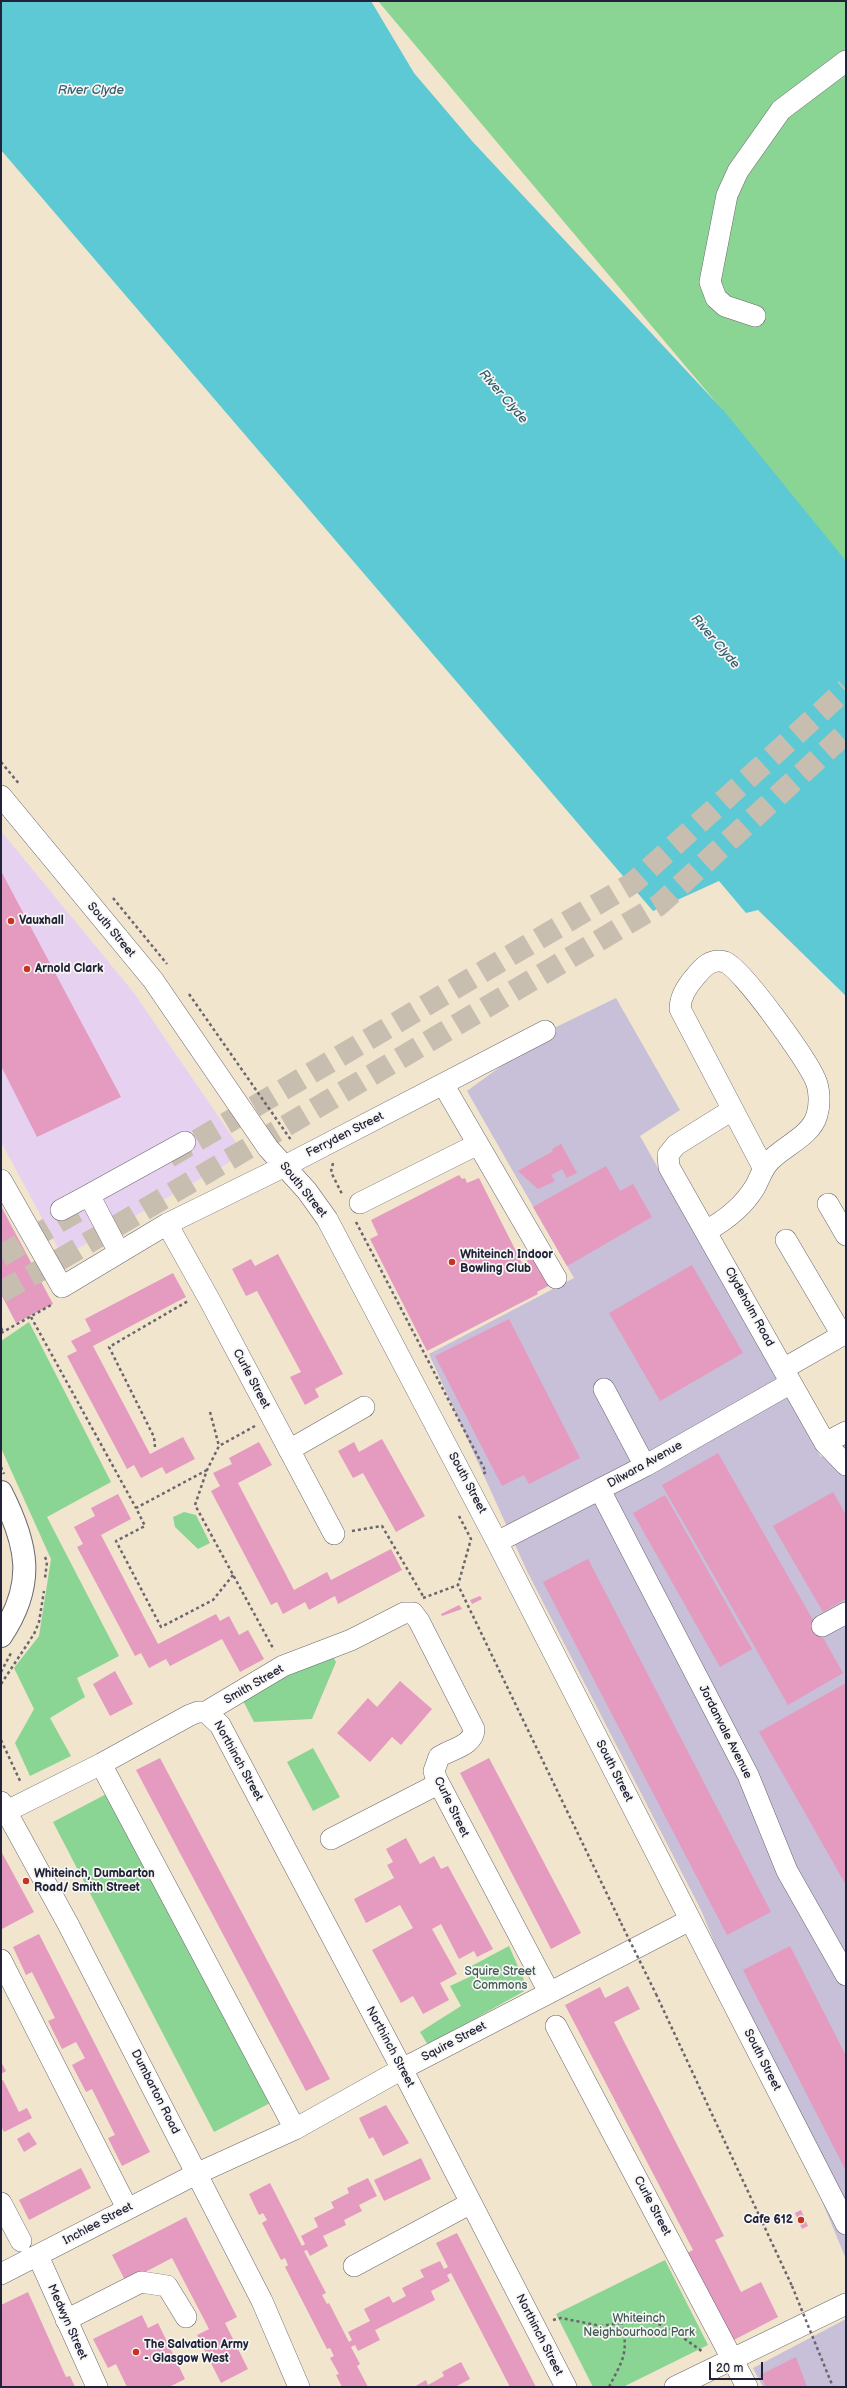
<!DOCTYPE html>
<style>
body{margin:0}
#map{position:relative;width:847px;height:2388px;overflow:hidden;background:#f1e5cd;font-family:"Balsamiq Sans",sans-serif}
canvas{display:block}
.frame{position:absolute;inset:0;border:2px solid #22223b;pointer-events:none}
.scale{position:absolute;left:709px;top:2362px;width:54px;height:18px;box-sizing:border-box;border:2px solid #22223b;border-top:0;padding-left:5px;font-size:12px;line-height:14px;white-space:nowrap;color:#22223b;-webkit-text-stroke:3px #f6f6f2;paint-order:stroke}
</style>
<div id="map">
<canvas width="847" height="2388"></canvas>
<div class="frame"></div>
<div class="scale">20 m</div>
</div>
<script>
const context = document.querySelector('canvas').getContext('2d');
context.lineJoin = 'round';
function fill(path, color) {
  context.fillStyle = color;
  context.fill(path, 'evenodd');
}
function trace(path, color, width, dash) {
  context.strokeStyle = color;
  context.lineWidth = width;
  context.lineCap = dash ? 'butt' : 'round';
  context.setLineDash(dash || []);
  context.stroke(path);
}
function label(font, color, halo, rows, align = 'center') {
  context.font = font + ' "Balsamiq Sans",sans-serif';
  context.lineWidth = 3.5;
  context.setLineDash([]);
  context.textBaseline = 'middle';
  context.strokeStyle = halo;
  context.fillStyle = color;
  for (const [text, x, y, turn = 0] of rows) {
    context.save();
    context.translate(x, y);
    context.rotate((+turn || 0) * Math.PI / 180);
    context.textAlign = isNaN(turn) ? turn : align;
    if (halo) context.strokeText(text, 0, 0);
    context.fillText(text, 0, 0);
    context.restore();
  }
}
fill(new Path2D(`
 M1,831L134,993L244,1154L63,1257L1,1142Z`), '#e6d2f0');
fill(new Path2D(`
 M616,998L680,1110L640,1136L821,1457L846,1444V2259L701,1910L527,1571L429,1354L574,1278L467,1091L552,1029Z
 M846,2319V2387H763L753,2368Z`), '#c8bfd8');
fill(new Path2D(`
 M378,1H846V562L714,400Z
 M29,1322L111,1482L47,1517L119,1656L77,1678L85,1697L50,1718L71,1756L30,1776L15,1743L34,1709L14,1668L39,1636L51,1559L1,1448V1341Z
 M184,1512L196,1515L210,1543L198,1549L175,1527L173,1517Z
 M328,1648L336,1662L312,1719L254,1722L240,1695Z
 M313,1748L340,1797L313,1811L287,1762Z
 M114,1790L276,2100L214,2132L53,1822Z
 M509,1946L528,1989L428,2045L420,2032L461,2006L450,1986L478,1973L464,1970Z
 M665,2260L708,2345L623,2387H593L556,2314Z`), '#8ad593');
fill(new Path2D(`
 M1,1H371L414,73L472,141L724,411L846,561V996L758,910L746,913L719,881L653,911L1,150Z`), '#5cc9d4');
fill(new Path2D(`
 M1,871L121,1097L37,1137L1,1066Z
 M561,1144L577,1173L567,1178L562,1169L551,1175L555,1181L538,1189L518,1171L553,1151L552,1149Z
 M606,1166L620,1191L633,1184L652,1217L567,1266L533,1207Z
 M459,1175L462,1179L465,1178L467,1183L479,1178L522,1263L531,1259L540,1261L552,1284L537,1292L538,1294L427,1351L370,1239L378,1235L371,1220Z
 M1,1206L53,1304L16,1323L1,1294Z
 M278,1254L343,1374L315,1389L319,1397L305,1405L290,1377L301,1372L257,1291L246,1296L232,1269L251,1259L255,1266Z
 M692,1265L743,1353L660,1401L609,1313Z
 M173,1273L186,1297L93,1346L150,1454L183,1437L195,1459L166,1474L162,1467L141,1478L134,1465L127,1469L67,1356L77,1351L71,1341L91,1331L85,1319Z
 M509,1319L580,1458L529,1484L524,1475L502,1486L435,1356Z
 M382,1439L425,1516L396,1532L363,1473L353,1478L338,1451L354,1442L359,1452Z
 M259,1442L272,1465L238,1483L294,1590L327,1572L331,1580L391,1549L402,1570L338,1604L335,1596L309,1610L305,1602L283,1614L277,1602L271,1605L211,1491L220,1486L213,1473L232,1464L229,1458Z
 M718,1453L843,1673L788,1705L662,1485Z
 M833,1492L846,1515V1599L823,1612L773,1526Z
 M118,1494L131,1519L101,1535L158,1644L216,1614L220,1621L229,1616L239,1635L248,1630L264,1659L240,1672L222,1639L170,1666L166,1659L149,1668L141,1653L135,1656L77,1547L83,1544L74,1527L95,1516L91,1508Z
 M665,1495L752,1649L720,1667L633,1513Z
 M588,1559L771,1912L727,1935L543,1582Z
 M480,1596L482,1599L472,1604L470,1600Z
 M459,1605L462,1609L442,1616L441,1614Z
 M115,1671L133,1704L110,1716L93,1684Z
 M400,1681L432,1709L401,1745L392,1737L370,1762L337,1733L368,1698L377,1707Z
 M846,1683V1885L759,1732Z
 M160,1758L330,2079L306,2091L136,1770Z
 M489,1758L581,1933L551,1949L460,1773Z
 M406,1838L420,1864L434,1856L441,1869L448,1866L493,1949L477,1957L474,1951L459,1959L441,1924L432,1929L457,1974L440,1983L449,2000L423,2014L413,1996L401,2003L372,1950L413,1928L400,1905L366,1923L354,1899L394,1878L387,1865L393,1862L386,1849Z
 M1,1851L34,1912L2,1929L1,1928Z
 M39,1934L150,2152L122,2166L108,2138L115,2135L92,2089L86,2092L72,2065L85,2058L76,2042L62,2049L48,2021L55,2018L32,1972L26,1975L13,1947Z
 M790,1946L846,2056V2171L743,1970Z
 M628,1986L640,2009L614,2022L724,2236L715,2240L741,2292L761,2282L778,2317L728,2343L683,2255L693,2250L565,2005L600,1987L605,1998Z
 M1,2062L6,2071L1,2074Z
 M3,2080L19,2112L27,2108L32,2118L4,2132L1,2126V2081Z
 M386,2105L409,2143L383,2156L373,2137L369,2139L359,2118Z
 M29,2132L37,2144L24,2152L17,2139Z
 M421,2158L431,2179L384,2201L374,2180Z
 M81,2168L91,2188L29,2220L19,2200Z
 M368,2178L377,2196L359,2205L362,2211L344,2220L346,2225L323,2236L328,2246L310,2256L307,2250L304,2251L326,2293L322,2295L327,2304L329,2303L349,2342L352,2340L348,2332L370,2321L364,2309L389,2296L393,2303L406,2296L402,2288L424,2277L420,2270L440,2261L444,2269L448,2267L436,2243L457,2233L536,2387H510L451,2273L447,2275L450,2281L431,2291L435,2300L375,2330L380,2340L358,2351L355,2345L351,2347L360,2364L357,2366L368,2387H342L336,2375L339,2374L330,2358L334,2356L330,2348L327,2349L285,2267L288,2265L285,2258L281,2260L262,2223L267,2220L263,2213L259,2215L249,2194L270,2183L302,2246L305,2244L301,2236L318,2227L314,2218L334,2208L331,2202L349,2193L347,2188Z
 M801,2210L808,2226L802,2229L795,2213Z
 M186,2217L237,2317L225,2323L248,2369L221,2383L197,2335L209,2329L172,2258L126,2282L112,2255Z
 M28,2292L66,2377L70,2376L75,2387H1V2305Z
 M142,2315L148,2328L158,2323L185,2379L169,2387H127L116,2364L108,2368L93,2339Z
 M796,2357L807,2387H766L760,2375Z
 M461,2362L470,2379L455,2387H414L426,2380L428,2385L444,2376L442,2372Z`), '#e59ac0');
trace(new Path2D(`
 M169,1157L633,883L846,689
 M1,1256L88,1205
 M1,1292L59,1260L659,905L846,733`), '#c8beb0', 22, [22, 11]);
const minor = new Path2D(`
 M755,316L725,306L716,298L710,282L727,195L738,171L781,110L846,61
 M1,796L153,980L268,1148L307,1191L327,1219L497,1542L846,2224
 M443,1084L556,1278
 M732,1110L676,1145L668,1155L669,1167L825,1443L846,1465
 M1,1180L62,1287L167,1224L285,1166L545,1031
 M89,1195L185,1142
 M360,1203L478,1144
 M828,1204L846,1235
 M61,1210L89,1195L119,1252
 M167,1224L209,1299L334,1534
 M706,1231C726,1220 743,1207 755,1187C759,1180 762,1170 768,1163C781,1147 811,1137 817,1115C820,1105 820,1089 815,1079C807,1060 742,968 725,962C711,958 703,967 695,977C687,986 680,996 680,1009L764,1169
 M786,1240L842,1335
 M783,1369L846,1333
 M604,1389L645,1466
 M825,1443L846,1432
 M289,1450L364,1407
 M600,1490L748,1775L787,1871L846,1975
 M497,1542L645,1466L791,1383
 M822,1626L846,1613
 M206,1712L220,1725L402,2069L566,2387
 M101,1764L295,2129
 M1,1802L68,1924L262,2301L299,2387
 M1,1814L101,1764L190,1715L198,1712H206L283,1666L351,1640L404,1613H413L419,1621L474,1729C474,1746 450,1749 439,1757L434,1771L436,1778L549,1992
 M331,1839L438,1784
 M1,1960L127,2208
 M556,2026L747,2387
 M1,2203L21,2241
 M38,2256L97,2387
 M354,2266L471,2203
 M1,2274L196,2174L295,2129L402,2069L690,1920
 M66,2320L141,2282L167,2286L186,2317
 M675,2387L846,2304`);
const major = new Path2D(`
 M1,1492C28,1545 36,1584 1,1636`);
trace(minor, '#6a666e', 22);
trace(major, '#6a666e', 24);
trace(new Path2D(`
 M1,762L20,785
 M113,898L167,964
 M189,994L291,1140
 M333,1163L331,1172L343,1196
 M356,1222L486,1472L483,1474
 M31,1317L136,1508
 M1,1328L3,1332
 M1,1333L53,1304
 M210,1412L219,1446
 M255,1426L219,1446L207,1470L195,1505L274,1650
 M155,1447L154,1437L109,1347L188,1301
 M1,1467L4,1474
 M207,1470L136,1508L145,1526L116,1541L161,1627L213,1600L233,1575
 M459,1516L471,1539L458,1585L621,1923
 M352,1531L382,1526L423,1596
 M45,1557L47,1562L45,1578
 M423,1598L458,1585
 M1,1672L11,1653
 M1,1684L34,1634L39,1622L44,1591
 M1,1740L21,1783
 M656,1994L792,2286
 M553,2320L561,2318L601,2326L646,2319L671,2329L703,2352
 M609,2387C622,2361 629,2354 622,2324`), '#6a666e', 2.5, [3, 3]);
trace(minor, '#fff', 21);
trace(major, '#fff', 22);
trace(new Path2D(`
 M621,1923L656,1994
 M792,2286L833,2387`), '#6a666e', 2.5, [3, 3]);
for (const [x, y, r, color] of [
 [11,921,4,"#c8321e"],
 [27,969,4,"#c8321e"],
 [452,1262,4,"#c8321e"],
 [26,1881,4,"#c8321e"],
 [801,2220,4,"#c8321e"],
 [136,2352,4,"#c8321e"]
]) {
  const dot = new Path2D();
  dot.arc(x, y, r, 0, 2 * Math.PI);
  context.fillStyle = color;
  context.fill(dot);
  trace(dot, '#f6f6f2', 1.5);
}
label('bold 12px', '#22223b', '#f6f6f2', [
 ["Vauxhall",19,921],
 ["Arnold Clark",35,969],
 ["Whiteinch Indoor",460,1255],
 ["Bowling Club",460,1269],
 ["Whiteinch, Dumbarton",34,1874],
 ["Road/ Smith Street",34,1888],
 ["Cafe 612",793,2220,"right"],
 ["The Salvation Army",144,2345],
 ["- Glasgow West",144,2359]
], 'left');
label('12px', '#22223b', '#f6f6f2', [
 ["South Street",111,930,50],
 ["Ferryden Street",345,1135,-27],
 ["South Street",303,1190,51],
 ["Clydeholm Road",749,1307,61],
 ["Curle Street",251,1379,62],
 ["Dilwara Avenue",645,1465,-29],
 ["South Street",467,1483,62],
 ["Smith Street",254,1685,-30],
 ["Jordanvale Avenue",725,1732,63],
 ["Northinch Street",238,1761,61],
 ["South Street",614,1771,63],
 ["Curle Street",451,1807,64],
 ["Squire Street",454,2042,-28],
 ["Northinch Street",390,2047,62],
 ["South Street",762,2060,63],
 ["Dumbarton Road",155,2092,63],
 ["Curle Street",652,2206,62],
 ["Inchlee Street",98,2224,-28],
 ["Medwyn Street",67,2322,66],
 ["Northinch Street",539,2335,63]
]);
label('12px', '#415855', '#f6f6f2', [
 ["Squire Street",500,1972],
 ["Commons",500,1986],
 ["Whiteinch",639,2319],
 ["Neighbourhood Park",639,2333]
]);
label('italic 13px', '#365c71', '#f6f6f2', [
 ["River Clyde",91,91],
 ["River Clyde",503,397,49],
 ["River Clyde",715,642,49]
]);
</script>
